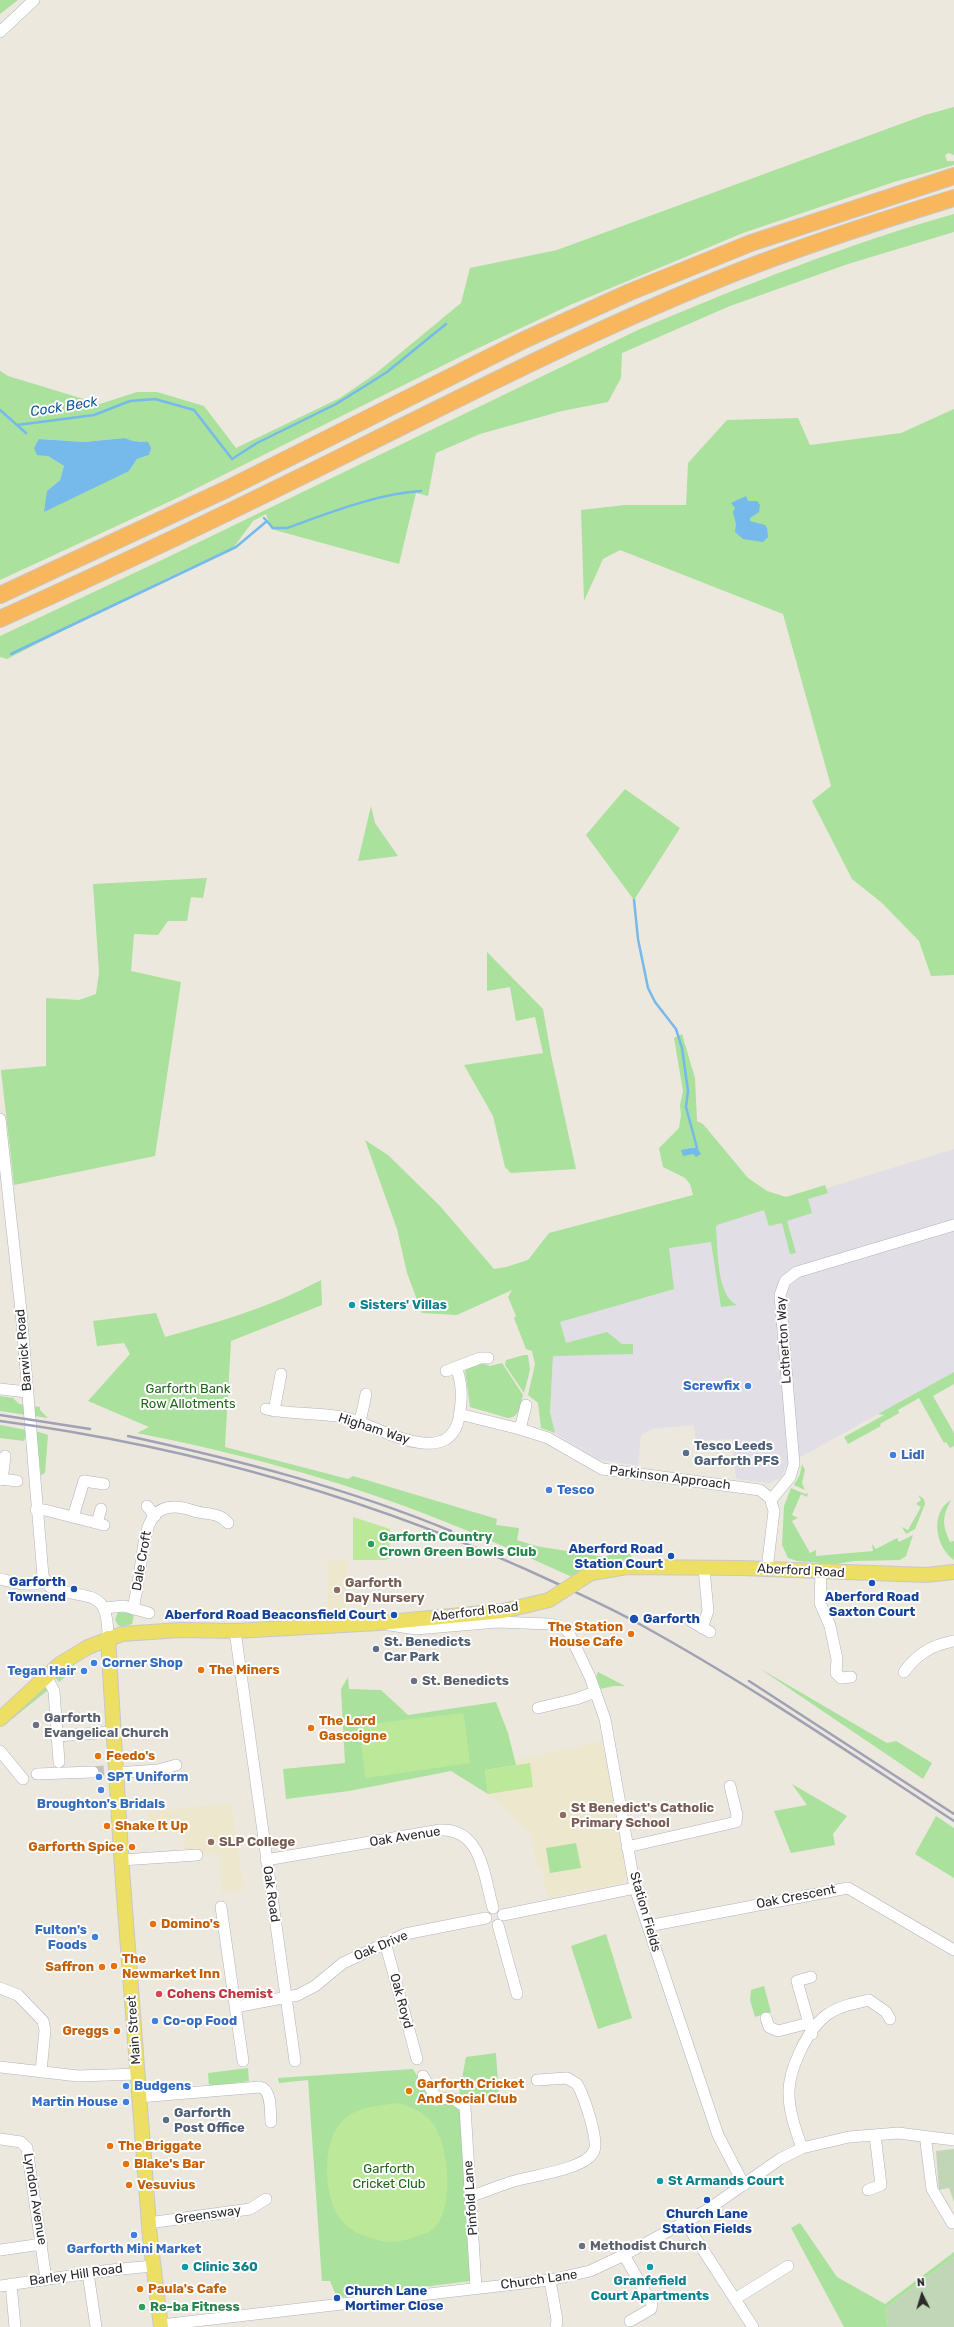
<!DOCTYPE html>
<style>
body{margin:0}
#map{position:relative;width:954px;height:2327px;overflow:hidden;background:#ece8de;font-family:Rubik,sans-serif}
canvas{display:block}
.north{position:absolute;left:902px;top:2275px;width:40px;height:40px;-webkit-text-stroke:3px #fff;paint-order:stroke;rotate:355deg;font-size:11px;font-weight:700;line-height:16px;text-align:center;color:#2b2b2b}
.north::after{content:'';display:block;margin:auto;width:14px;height:18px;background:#2b2b2b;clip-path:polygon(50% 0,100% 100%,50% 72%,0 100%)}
</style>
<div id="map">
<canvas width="954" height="2327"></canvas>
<div class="north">N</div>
</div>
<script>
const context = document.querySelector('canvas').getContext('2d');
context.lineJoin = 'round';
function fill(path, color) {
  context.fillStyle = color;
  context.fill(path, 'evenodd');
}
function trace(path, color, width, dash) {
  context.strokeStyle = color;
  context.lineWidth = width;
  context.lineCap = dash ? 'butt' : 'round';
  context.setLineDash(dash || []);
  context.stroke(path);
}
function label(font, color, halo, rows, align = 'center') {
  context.font = font + ' Rubik,sans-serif';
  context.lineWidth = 4;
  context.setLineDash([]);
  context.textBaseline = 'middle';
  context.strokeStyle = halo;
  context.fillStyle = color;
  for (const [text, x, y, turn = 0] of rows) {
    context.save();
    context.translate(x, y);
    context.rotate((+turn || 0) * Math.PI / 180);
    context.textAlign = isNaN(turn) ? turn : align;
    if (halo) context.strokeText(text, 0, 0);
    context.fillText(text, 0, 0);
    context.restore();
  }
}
fill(new Path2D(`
 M954,1149V1372L786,1465L782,1477L770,1483L736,1479L732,1439L696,1441L694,1425L651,1429L641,1435L638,1466L596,1459L555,1433L550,1412L553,1356H533L512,1285Z`), '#e1dee5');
fill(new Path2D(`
 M328,1561H347L346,1619L331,1617L328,1613Z
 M496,1702L508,1733L515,1760L602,1741L627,1877L623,1883L548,1898L541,1866H537L531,1835L488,1794L451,1771L360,1789Z
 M231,1803L244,1890L222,1892L219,1854L202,1855L201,1850L185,1851L184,1832L149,1834L148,1812Z`), '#ede7ce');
fill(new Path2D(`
 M0,0H18L0,14Z
 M954,107V155L949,153L945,155L947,161H954V165L894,182L743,233L570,305L472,351L175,499L0,580V371L8,376L100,404L137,392H157L204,406L236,448L340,398L375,374L461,303L470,268L557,250L925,115ZM125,438L133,441H142L149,455L137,459L129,471L47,491L60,480L64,466L48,456L39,439L84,442Z
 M954,214V232L848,264L730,306L622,353L621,378L608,402L562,411L480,434L436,453L428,496L416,493L399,564L271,529L266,514L253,521L234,547L163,580L7,659L0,657V636L164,559L640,329C743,286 847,244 954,214Z
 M954,409V975L931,976L919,941L882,903L852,879L812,801L831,786L783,614L620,550L603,559L584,601L581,510L625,505H686L688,463L727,420L798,418L810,445L901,433Z
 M625,789L680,828L634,900L586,835Z
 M371,806L375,823L398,856L358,861Z
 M207,878L203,898L191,897L187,921H168L158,935L134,934L131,971L181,982L155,1156L14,1185L1,1070L46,1066V998L79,1000L96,994L99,972L93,884Z
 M487,952L543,1009L551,1055L576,1169L511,1173L505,1167L493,1116L464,1065L543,1053L535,1017L516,1021L510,987L487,991Z
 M682,1034L695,1078L697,1121L703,1124L748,1178L767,1191L786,1197L825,1185L828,1193L808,1199L812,1213L787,1221L796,1253L790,1254L782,1223L769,1226L764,1210L717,1225L716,1228C718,1249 716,1295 737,1305L721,1307L711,1242L669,1248L674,1289L560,1322L566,1343L607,1332L622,1344H633V1354L553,1356L550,1412L555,1433L541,1428L538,1403L528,1395L535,1364L532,1351L526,1349L514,1318L516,1316L508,1297L512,1290L457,1315L422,1313L407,1273L397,1229L365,1140L388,1155L440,1206L494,1269L506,1267L528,1260L549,1233L693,1195L690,1184L685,1178L663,1167L659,1148L679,1128L681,1115L680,1105L683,1091L674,1038Z
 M321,1280L322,1305L231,1341L225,1447L348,1479L353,1476L497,1519L496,1525L519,1528L517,1540L536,1546L604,1557L615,1553L616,1550L631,1551V1561L593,1565L572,1577C524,1555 477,1534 428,1515C336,1479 234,1452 137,1433L149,1427L88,1401L130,1354L124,1343L97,1346L93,1321L156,1313L165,1337C219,1322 271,1307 321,1280Z
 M524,1355H528L530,1370L524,1393L505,1365L506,1360Z
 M480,1362L490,1366L502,1363L523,1395C520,1406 520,1417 508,1418L470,1407L465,1370L467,1366Z
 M954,1372V1384L933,1396L954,1433V1446L950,1448L946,1442L944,1443L919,1398L898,1410L899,1413L880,1424L881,1426L848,1444L844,1437L884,1415L878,1414Z
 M0,1396L13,1398L19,1404L40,1407V1410L48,1418L0,1411Z
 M0,1425L27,1430L24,1441L0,1438Z
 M36,1431L48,1435L45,1473L41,1475Z
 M802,1464L805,1470L802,1483L805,1490L794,1485L800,1474Z
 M791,1488L805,1494L808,1493L807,1497L801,1494L792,1515L798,1518L792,1521L810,1553L816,1550V1556L873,1551L872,1544L876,1549L897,1538L899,1542L913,1535L906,1556L900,1560L855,1561L835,1564L797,1561L788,1558L782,1545L784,1506Z
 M918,1495L924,1499L925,1504L915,1529L906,1534L902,1527L908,1530L921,1507L916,1504L921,1500Z
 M951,1500C942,1518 942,1523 950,1542L954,1541V1560C936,1548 929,1513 951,1500Z
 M118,1612L134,1614L132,1624L122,1627L118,1625L115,1620Z
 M68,1666L72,1671L59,1682L55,1677Z
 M759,1668L887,1743L896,1741L932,1763L923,1779Z
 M598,1672L625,1686H613L601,1689L596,1677Z
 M348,1677L349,1689L381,1690L408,1715L496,1702L508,1733L516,1765L485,1770L488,1794L451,1771L349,1791L286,1799L283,1769L345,1763L341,1689Z
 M46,1686L48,1690L12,1719L11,1717Z
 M792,1784L847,1816L833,1834L835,1845L791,1853L774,1811L807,1805Z
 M936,1816L954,1828V1878L915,1854Z
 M576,1843L581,1868L550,1873L546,1848Z
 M606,1934L632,2018L598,2029L571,1946Z
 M764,1986L771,2012L755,2017L750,2000L751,1990Z
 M496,2053L499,2099L469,2101L459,2095L466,2057Z
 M248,2068L249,2081L209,2087L208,2073Z
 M413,2069L435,2106L455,2102L461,2111L470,2281L337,2298L330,2281H322L308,2080L279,2083L278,2078Z
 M800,2223L837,2277L885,2304L954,2252V2257L886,2308L888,2327H844L791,2228Z`), '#aae19c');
fill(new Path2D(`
 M954,2149V2202L949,2188L939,2190L936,2151Z
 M954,2257V2327H888L886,2308Z`), '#c1d6b6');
fill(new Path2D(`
 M353,1517L390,1529L389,1558L386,1560H353Z
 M462,1713L464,1715L470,1763L367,1778L365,1776L359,1727L360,1725Z
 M530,1763L533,1787L488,1794L485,1770Z
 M397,2103C410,2106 422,2111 431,2121C449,2140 456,2213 432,2230C427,2234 418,2235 412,2238C401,2242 389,2243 377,2240C361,2235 348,2231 339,2217C322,2191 320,2128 353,2113C366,2106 383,2105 397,2103Z`), '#bbe899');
fill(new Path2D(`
 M125,438L133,441L148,442L151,448L149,455L137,459L129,471L44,512L47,491L60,480L64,466L48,456L37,455L34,448L39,439L84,442Z
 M746,496L748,501H757L760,505L759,512L750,518V521L765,525L767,528L768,537L763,542L743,539L735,532L736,524L733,512L735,508L731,503Z
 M692,1148H697L701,1154L696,1157L693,1154L683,1156L681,1150Z`), '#75baea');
trace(new Path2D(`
 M0,410L17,425L94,415L130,401L155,399L194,410L232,459L257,443L336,404L365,386L387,372L446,324
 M17,425L26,433
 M264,518L273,528H287C326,514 379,493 421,491
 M11,654L236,547L267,521
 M634,900L638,939L648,988L655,1002L676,1029L682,1048L688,1091L686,1107L697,1148`), '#75baea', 2.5);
trace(new Path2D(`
 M93,1772L105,1771`), '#c5c2ba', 11, [11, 5.5]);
const minor = new Path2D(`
 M0,32L34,0
 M0,1119L21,1311L43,1576L50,1587C88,1602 108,1585 108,1638
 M446,1371L480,1358H488
 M0,1389L27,1392
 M266,1409C292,1415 316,1412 342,1417C372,1422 447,1473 459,1418C462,1400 463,1385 456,1367
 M274,1411L281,1374
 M459,1414L520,1429L548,1438L602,1469L760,1490L770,1498L774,1511L767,1569
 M360,1422L366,1394
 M520,1429L526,1405
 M0,1479L17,1481
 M2,1480L5,1456
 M771,1500L790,1477L794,1464L780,1295L785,1281L797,1272L954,1225
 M147,1506L155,1516
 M36,1510H45L104,1525
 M73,1517L84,1481L104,1484
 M97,1523L101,1509
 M821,1572L820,1603L830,1626L837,1659L836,1673L841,1678L851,1677
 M0,1579C14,1582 30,1588 44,1581
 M105,1608L124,1606L149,1613
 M133,1609C136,1594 139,1579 141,1563C146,1530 148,1495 194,1511C207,1515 219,1512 228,1523
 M691,1621L710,1632
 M390,1625L416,1629L497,1622L549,1624L563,1627L569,1633L590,1677L605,1719L635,1888L718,2135L744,2185
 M702,1628L708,1611L704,1569
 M235,1631L295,2061
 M904,1672C917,1654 932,1645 954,1641
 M46,1676L54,1691L59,1762
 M538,1708L576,1699L595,1692
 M57,1736L112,1732
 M0,1751L23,1779
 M116,1773L158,1770L176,1765
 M37,1774L93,1772
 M627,1847L736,1822L737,1815L730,1786
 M121,1860L197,1855
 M266,1860L440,1830C482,1828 484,1877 493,1908
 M221,1907L243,2061
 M503,1915L635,1888
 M498,1925L517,1994
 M648,1926L848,1888L954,1950
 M385,1942L417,2059
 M811,1977L797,1981L812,2034
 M0,1988L18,1995L43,2021L45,2030L41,2072
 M235,2007L298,1995L315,1986L343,1963L405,1934L486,1918
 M766,2018L769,2027L778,2031L809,2023
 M0,2067L78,2076L138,2074
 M423,2076L436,2098L454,2099L465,2107L476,2288
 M139,2097L260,2087C272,2090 270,2111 271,2122
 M927,2137L926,2143L932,2189L952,2223
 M0,2139L21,2142L27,2148L46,2279
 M802,2148C796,2131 789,2112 789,2094C788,2070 808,2028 828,2014C840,2006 855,2003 869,2000L886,2012L890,2019
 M868,2190L881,2185L875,2135
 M472,2196C487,2191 503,2184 518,2180C536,2175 586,2169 594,2151C599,2140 584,2096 577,2084L567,2078L537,2080
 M685,2222L753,2327
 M148,2223L250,2209L266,2199
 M0,2250L42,2244
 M624,2255L652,2304L651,2309L630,2321
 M88,2273L96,2327
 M550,2280L557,2320L556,2327
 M11,2284L15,2327
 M0,2286L111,2270L153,2266
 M735,2299L788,2266
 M161,2325L550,2280L590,2271L624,2255L707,2210L780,2159L802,2148L849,2137L898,2133L954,2140`);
const major = new Path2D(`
 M591,1573L627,1567L741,1568L926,1575L954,1572
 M108,1638L122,1869L150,2238L161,2327
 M0,1719L60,1664L88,1647L122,1634L180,1630L235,1631L379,1623L503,1611L549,1600`);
const highway = new Path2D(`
 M0,595L227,489L524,340L630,292L751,243L954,176
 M0,619C124,563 247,504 369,443C498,379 626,314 760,263C824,239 889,218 954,198`);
trace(minor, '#b1b2be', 12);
trace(major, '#c8c8c8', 16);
trace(highway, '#c8c8c8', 18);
trace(minor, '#fff', 11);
trace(major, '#ecdf64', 14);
trace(highway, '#f8b65d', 16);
trace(new Path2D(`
 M0,1415L90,1429
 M0,1421C194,1447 381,1501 558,1584C586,1597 615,1610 643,1626C750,1685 851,1754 954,1821
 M128,1436C238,1460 347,1488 451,1531
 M749,1681L954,1814`), '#a1a1b5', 2.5);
const majorBridge = new Path2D(`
 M549,1600L591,1573`);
trace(majorBridge, '#c8c8c8', 16, []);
trace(majorBridge, '#ecdf64', 14);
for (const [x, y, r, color] of [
 [352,1305,4,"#0f9aa8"],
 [748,1386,4,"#3f7fe0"],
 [686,1453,4,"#5c6f8a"],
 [893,1455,4,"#3f7fe0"],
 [549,1490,4,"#3f7fe0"],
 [371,1544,4,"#2e9e5b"],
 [671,1556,4,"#1a4fb4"],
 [872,1583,4,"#1a4fb4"],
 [74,1589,4,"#1a4fb4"],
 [337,1590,4,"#8d6e63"],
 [394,1615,4,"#1a4fb4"],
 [634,1619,5,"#1a4fb4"],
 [631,1634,4,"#e8710a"],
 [376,1649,4,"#5c6f8a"],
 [94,1663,4,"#3f7fe0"],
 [201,1670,4,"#e8710a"],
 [84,1671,4,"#3f7fe0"],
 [414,1681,4,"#6b7280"],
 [36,1725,4,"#6b7280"],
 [311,1728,4,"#e8710a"],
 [98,1756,4,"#e8710a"],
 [99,1777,4,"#3f7fe0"],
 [101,1790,4,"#3f7fe0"],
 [563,1815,4,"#8d6e63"],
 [107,1826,4,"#e8710a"],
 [211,1842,4,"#8d6e63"],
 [132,1847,4,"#e8710a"],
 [153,1924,4,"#e8710a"],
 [95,1937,4,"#3f7fe0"],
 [114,1966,4,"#e8710a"],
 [102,1967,4,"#e8710a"],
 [159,1994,4,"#e0444e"],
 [155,2021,4,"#3f7fe0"],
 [117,2031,4,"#e8710a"],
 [126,2086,4,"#3f7fe0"],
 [409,2091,4,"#e8710a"],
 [126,2102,4,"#3f7fe0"],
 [166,2120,4,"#5c6f8a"],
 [110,2146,4,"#e8710a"],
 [126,2164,4,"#e8710a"],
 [660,2181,4,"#0f9aa8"],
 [129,2185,4,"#e8710a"],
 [707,2200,4,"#1a4fb4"],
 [134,2235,4,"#3f7fe0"],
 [582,2246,4,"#6b7280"],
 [185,2267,4,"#0f9aa8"],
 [650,2267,4,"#0f9aa8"],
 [140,2289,4,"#e8710a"],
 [337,2298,4,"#1a4fb4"],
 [142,2307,4,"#2e9e5b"]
]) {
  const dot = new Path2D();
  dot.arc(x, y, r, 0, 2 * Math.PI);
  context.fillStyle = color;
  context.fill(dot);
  trace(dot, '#fff', 1.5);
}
label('bold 13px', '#0d838f', '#fff', [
 ["Sisters' Villas",360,1305],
 ["St Armands Court",668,2181],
 ["Clinic 360",193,2267],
 ["Granfefield",650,2281,"center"],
 ["Court Apartments",650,2296,"center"]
], 'left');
label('13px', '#2b2b2b', '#fff', [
 ["Lotherton Way",784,1340,-94],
 ["Barwick Road",24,1350,-95],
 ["Higham Way",374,1429,18],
 ["Parkinson Approach",670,1478,7],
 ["Dale Croft",142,1561,-80],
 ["Aberford Road",801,1571,3],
 ["Aberford Road",475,1612,-7],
 ["Oak Avenue",405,1837,-9],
 ["Oak Road",271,1894,82],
 ["Oak Crescent",796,1897,-11],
 ["Station Fields",645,1912,74],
 ["Oak Drive",381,1946,-23],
 ["Oak Royd",401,2001,75],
 ["Main Street",134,2030,-94],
 ["Pinfold Lane",471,2198,-94],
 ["Lyndon Avenue",35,2199,81],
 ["Greensway",208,2215,-8],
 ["Barley Hill Road",76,2275,-8],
 ["Church Lane",539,2280,-8]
]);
label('bold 13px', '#366cbe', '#fff', [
 ["Screwfix",740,1386,"right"],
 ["Lidl",901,1455],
 ["Tesco",557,1490],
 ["Corner Shop",102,1663],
 ["Tegan Hair",76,1671,"right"],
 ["SPT Uniform",107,1777],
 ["Broughton's Bridals",101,1804,"center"],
 ["Fulton's",87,1930,"right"],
 ["Foods",87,1945,"right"],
 ["Co-op Food",163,2021],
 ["Budgens",134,2086],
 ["Martin House",118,2102,"right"],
 ["Garforth Mini Market",134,2249,"center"]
], 'left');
label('13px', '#22661d', '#fff', [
 ["Garforth Bank",188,1389],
 ["Row Allotments",188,1404],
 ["Garforth",389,2169],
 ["Cricket Club",389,2184]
]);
label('bold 13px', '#4e5e75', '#fff', [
 ["Tesco Leeds",694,1446],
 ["Garforth PFS",694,1461],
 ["St. Benedicts",384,1642],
 ["Car Park",384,1657],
 ["Garforth",174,2113],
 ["Post Office",174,2128]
], 'left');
label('bold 13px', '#27864d', '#fff', [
 ["Garforth Country",379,1537],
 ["Crown Green Bowls Club",379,1552],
 ["Re-ba Fitness",150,2307]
], 'left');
label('bold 13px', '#164399', '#fff', [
 ["Aberford Road",663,1549],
 ["Station Court",663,1564],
 ["Garforth",66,1582],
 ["Townend",66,1597],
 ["Aberford Road",872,1597,"center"],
 ["Saxton Court",872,1612,"center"],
 ["Aberford Road Beaconsfield Court",386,1615],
 ["Garforth",643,1619,"left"],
 ["Church Lane",707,2214,"center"],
 ["Station Fields",707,2229,"center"],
 ["Church Lane",345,2291,"left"],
 ["Mortimer Close",345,2306,"left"]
], 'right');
label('bold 13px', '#785e54', '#fff', [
 ["Garforth",345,1583],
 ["Day Nursery",345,1598],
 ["St Benedict's Catholic",571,1808],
 ["Primary School",571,1823],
 ["SLP College",219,1842]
], 'left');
label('bold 13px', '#c56008', '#fff', [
 ["The Station",623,1627,"right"],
 ["House Cafe",623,1642,"right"],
 ["The Miners",209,1670],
 ["The Lord",319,1721],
 ["Gascoigne",319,1736],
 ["Feedo's",106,1756],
 ["Shake It Up",115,1826],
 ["Garforth Spice",124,1847,"right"],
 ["Domino's",161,1924],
 ["The",122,1959],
 ["Newmarket Inn",122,1974],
 ["Saffron",94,1967,"right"],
 ["Greggs",109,2031,"right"],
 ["Garforth Cricket",417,2084],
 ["And Social Club",417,2099],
 ["The Briggate",118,2146],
 ["Blake's Bar",134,2164],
 ["Vesuvius",137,2185],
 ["Paula's Cafe",148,2289]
], 'left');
label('bold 13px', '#5b616d', '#fff', [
 ["St. Benedicts",422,1681],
 ["Garforth",44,1718],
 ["Evangelical Church",44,1733],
 ["Methodist Church",590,2246]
], 'left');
label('bold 13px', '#be3a42', '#fff', [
 ["Cohens Chemist",167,1994]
], 'left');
label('italic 14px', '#125798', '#fff', [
 ["Cock Beck",64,407,-9]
]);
</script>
